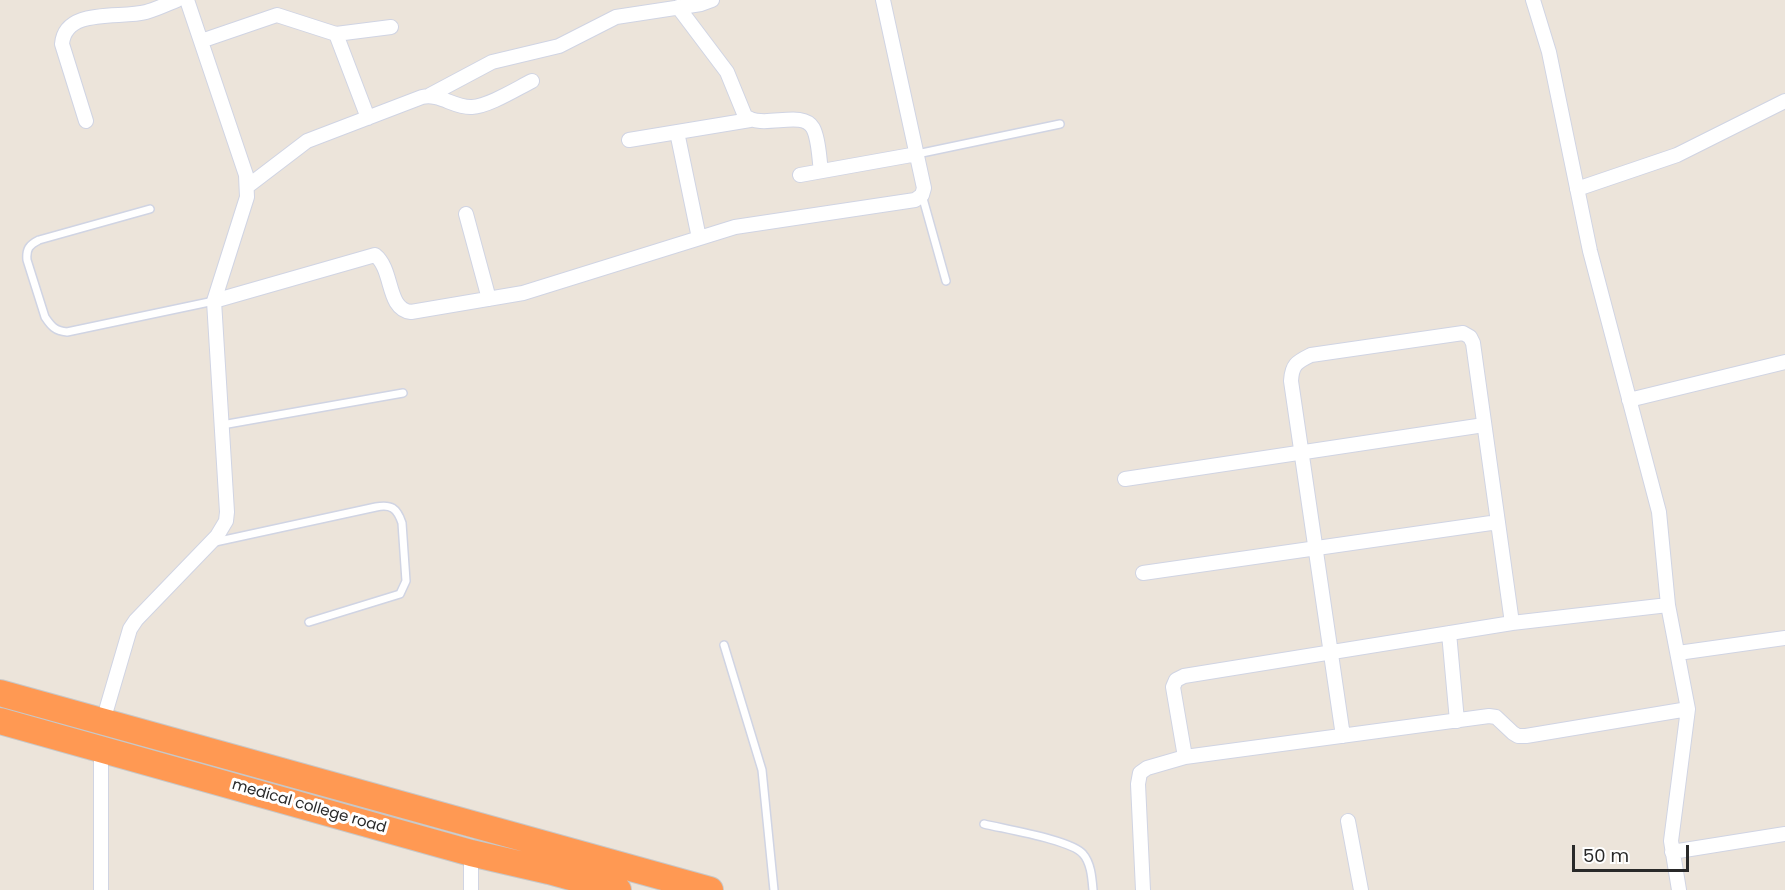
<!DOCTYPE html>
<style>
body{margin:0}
#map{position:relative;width:1785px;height:890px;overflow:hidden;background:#ece4da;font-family:Poppins,sans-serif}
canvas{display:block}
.scale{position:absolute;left:1572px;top:845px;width:117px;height:27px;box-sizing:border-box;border:3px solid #292929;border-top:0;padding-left:8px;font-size:18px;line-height:21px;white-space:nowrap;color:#292929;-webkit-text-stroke:4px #fff;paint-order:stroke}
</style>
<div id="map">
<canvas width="1785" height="890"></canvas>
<div class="scale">50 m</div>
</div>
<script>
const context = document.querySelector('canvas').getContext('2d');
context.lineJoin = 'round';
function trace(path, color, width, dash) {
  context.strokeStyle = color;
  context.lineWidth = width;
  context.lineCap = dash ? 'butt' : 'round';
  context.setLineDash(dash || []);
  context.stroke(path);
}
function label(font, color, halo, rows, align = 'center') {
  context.font = font + ' Poppins,sans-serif';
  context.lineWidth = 6;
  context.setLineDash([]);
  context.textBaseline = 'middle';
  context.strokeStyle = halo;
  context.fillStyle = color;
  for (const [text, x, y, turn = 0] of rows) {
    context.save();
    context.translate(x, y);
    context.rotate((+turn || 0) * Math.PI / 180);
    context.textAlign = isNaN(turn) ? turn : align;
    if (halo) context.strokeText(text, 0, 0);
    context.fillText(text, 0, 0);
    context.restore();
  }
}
const lane = new Path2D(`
 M917,154L1060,124
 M922,195L946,281
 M150,209L39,240C29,245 26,249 27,260L45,317C51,326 55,331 67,332L214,301
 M222,425L403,393
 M215,542L376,507C391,504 397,508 402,523L406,581L400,594L309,622
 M724,645L762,770L774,890
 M984,824C1004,829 1072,840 1083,854C1091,863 1092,878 1093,890`);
const street = new Path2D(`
 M1533,0L1549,52L1590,251L1659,512L1668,605L1688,709L1671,841L1679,890
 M678,7L727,72L745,116C763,130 802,109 813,128C819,139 819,158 821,171
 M336,34L368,118
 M201,41L277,15L336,34L391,27
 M430,95L492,62L559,46L616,17L701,4L712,0
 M86,121L62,44C65,7 120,19 146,12C157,9 167,4 177,0
 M677,132L699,238
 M629,140L750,120
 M800,175L917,154
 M248,186L307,141L422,97C440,93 454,108 472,107C489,106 516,89 532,81
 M1577,189L1677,155L1785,101
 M466,214L489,299
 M214,301L375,255C394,270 386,309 411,312L523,293L735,227L915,200L922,195L924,188L883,0
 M1629,400L1785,362
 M1125,479L1484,425
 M1143,573L1498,522
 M1449,633L1457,721
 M1678,653L1785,638
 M103,721L130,629L136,620L217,536L226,521L227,512L214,301L247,197L246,175L187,0
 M1343,736L1291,381C1292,364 1297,362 1311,355L1463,333L1470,337L1473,343L1512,623
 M101,748V890
 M1185,757L1173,687L1176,680L1184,676L1512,623L1668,605
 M1348,821L1361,890
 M1672,852L1785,834
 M471,890V853
 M1143,890L1138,784L1140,773L1147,768L1185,757L1489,716L1496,717L1513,733L1518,736H1526L1688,709`);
const highway = new Path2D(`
 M0,693L710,890
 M0,721L471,853L549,871L618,890`);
trace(lane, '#d0d4e3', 10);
trace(street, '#d0d4e3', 16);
trace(highway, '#c7c7c7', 28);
trace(lane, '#fff', 7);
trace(street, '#fff', 14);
trace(highway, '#ff9953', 26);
label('15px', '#292929', '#fff', [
 ["medical college road",309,807,16]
]);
</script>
